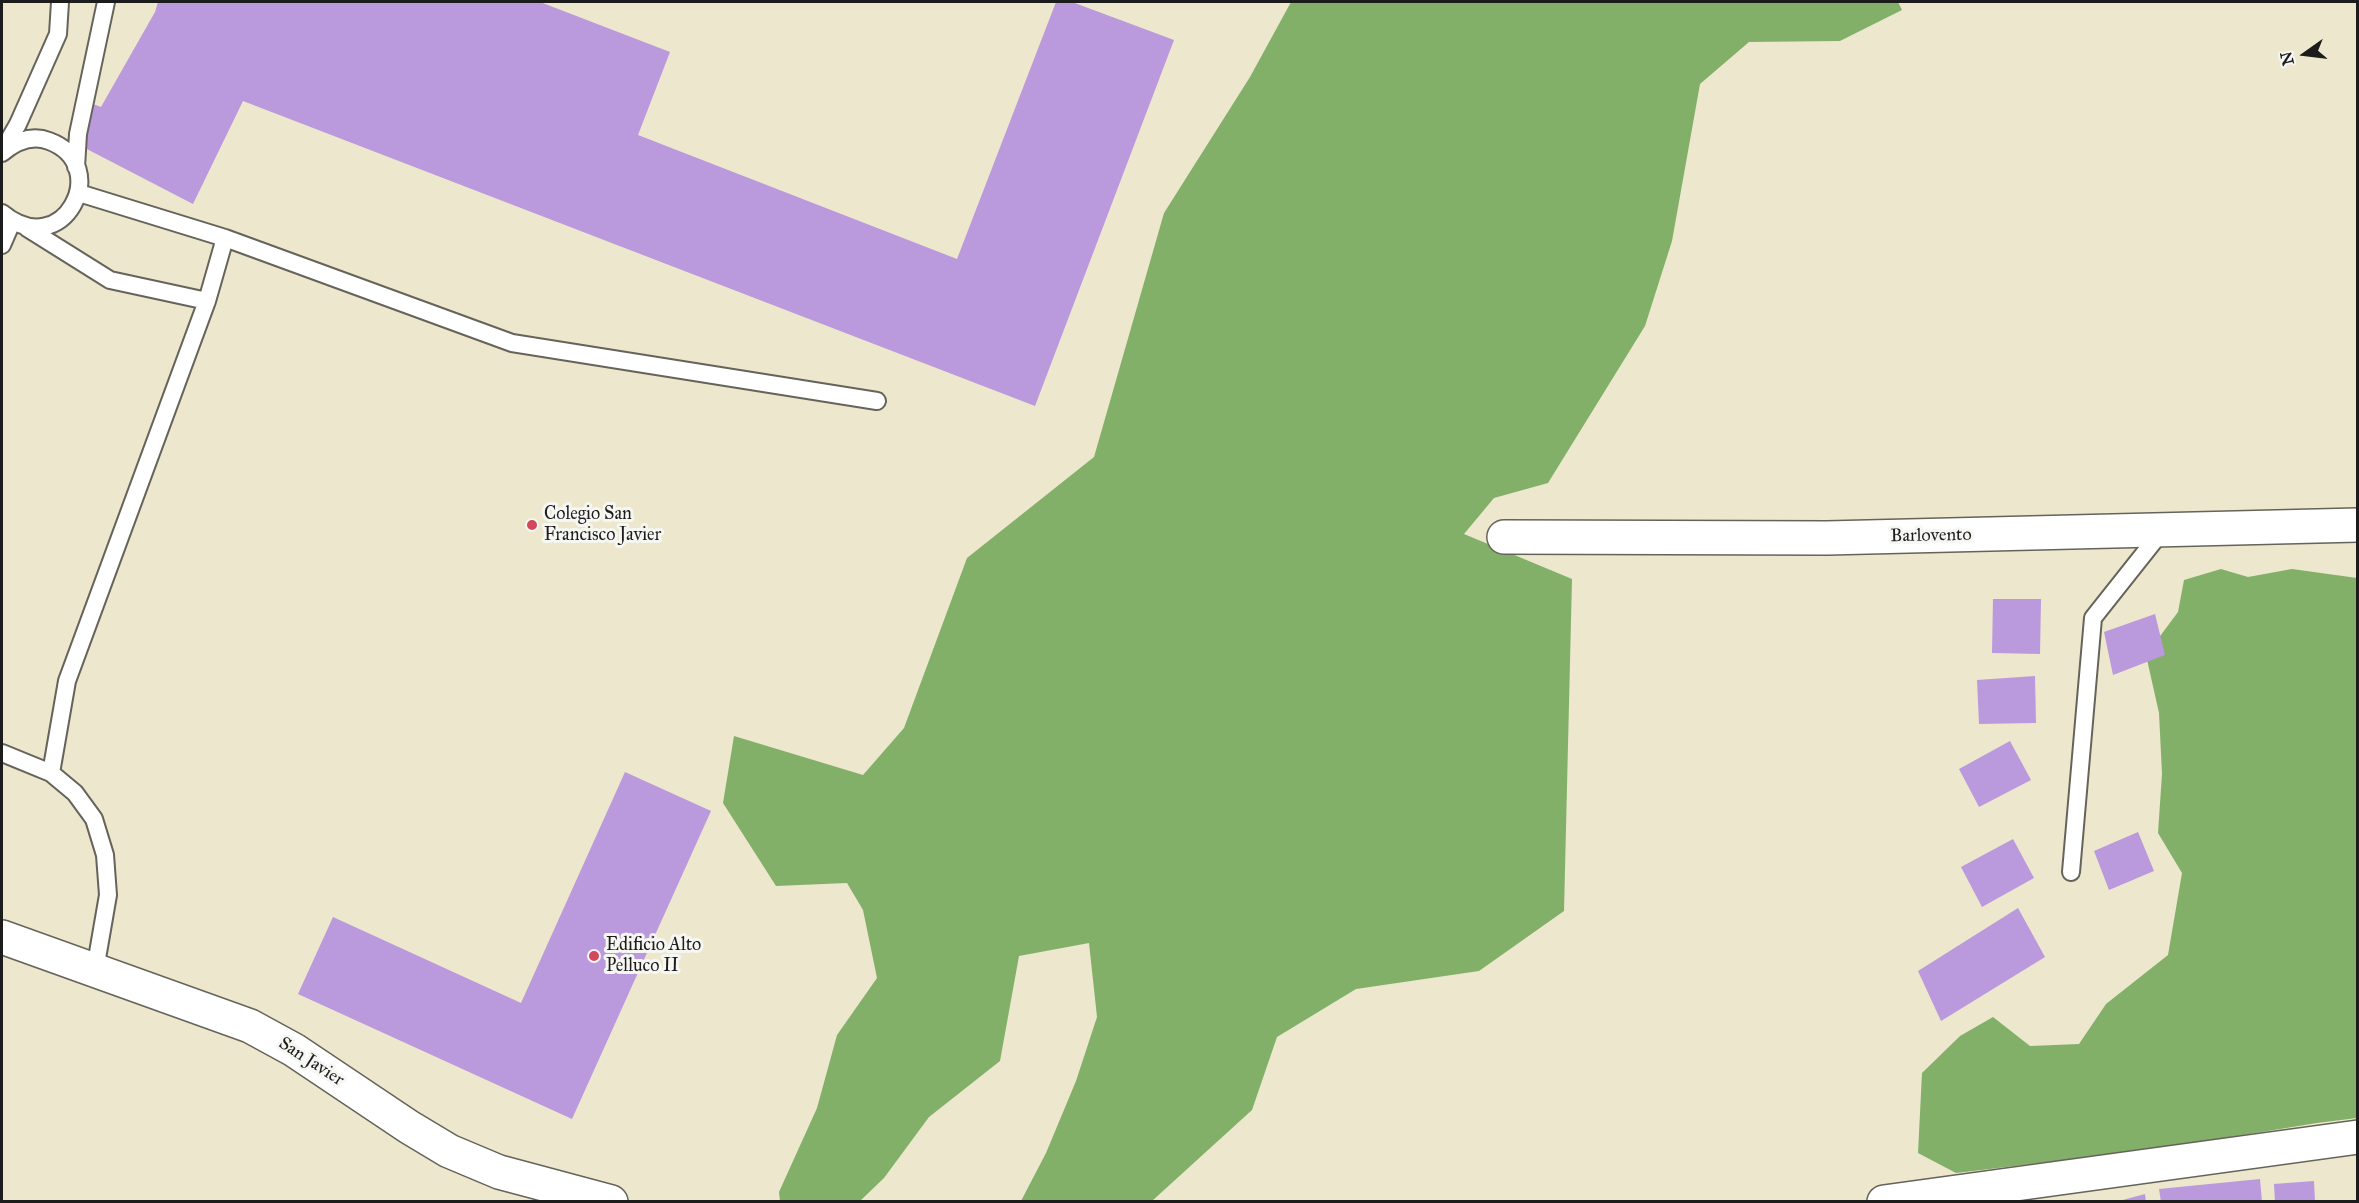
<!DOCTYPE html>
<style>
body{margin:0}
#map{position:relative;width:2359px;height:1203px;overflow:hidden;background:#ece7cd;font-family:"IM FELL Great Primer",serif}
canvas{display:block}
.frame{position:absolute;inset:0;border:3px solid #1c1c1c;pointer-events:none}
.north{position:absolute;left:2275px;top:24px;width:60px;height:60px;-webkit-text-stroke:4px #f6f6f2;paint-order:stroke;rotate:256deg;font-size:16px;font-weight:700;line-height:24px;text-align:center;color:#1c1c1c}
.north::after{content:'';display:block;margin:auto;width:21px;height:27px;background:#1c1c1c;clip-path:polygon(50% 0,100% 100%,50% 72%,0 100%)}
</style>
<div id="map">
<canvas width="2359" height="1203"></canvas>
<div class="frame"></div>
<div class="north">N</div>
</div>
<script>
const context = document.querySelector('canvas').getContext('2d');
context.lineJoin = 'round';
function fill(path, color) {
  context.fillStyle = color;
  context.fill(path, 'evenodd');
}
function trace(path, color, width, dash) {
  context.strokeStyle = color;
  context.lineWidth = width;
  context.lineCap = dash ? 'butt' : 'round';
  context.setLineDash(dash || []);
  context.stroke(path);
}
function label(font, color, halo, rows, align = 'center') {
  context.font = font + ' "IM FELL Great Primer",serif';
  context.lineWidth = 6;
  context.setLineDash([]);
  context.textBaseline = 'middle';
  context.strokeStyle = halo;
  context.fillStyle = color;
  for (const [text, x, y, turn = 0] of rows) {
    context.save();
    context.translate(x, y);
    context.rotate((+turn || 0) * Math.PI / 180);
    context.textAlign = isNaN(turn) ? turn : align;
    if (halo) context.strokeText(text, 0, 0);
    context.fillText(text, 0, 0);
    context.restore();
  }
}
fill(new Path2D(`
 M1291,2H1898L1902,10L1840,41L1749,42L1700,84L1672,241L1645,326L1548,483L1494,498L1464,534L1572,579L1564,911L1479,971L1356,989L1277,1037L1252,1110L1152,1201H1021L1046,1153L1076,1081L1097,1017L1089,943L1019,956L1000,1061L929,1117L884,1178L860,1201H780L779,1192L817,1108L837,1035L877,978L863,910L847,883L776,886L723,803L734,736L863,775L904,728L967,558L1094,457L1164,213L1250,77Z
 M2221,569L2248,577L2292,569L2357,578V1118L2317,1123L2157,1149L1956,1173L1918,1153L1922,1073L1960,1036L1993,1017L2030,1046L2079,1044L2106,1004L2168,955L2182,873L2158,833L2162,774L2159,713L2146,655L2178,612L2184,580Z`), '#82b069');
fill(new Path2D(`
 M158,2H540L670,52L638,135L957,259L1056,2H1072L1174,40L1035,406L243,101L193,204L81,146L90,103L101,107L155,12Z
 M1993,599H2041L2040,654L1992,653Z
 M2155,614L2165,655L2113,675L2104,632Z
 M2035,676L2036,723L1979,724L1977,680Z
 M2010,741L2031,780L1979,807L1959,769Z
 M625,772L711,811L572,1119L298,994L333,917L521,1003Z
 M2138,832L2154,871L2109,890L2094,851Z
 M2013,839L2034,878L1982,907L1961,867Z
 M2018,908L2045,957L1941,1021L1918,971Z
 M2260,1179L2262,1202H2161L2159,1189Z
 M2314,1181L2315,1202H2275L2274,1184Z
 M2145,1194L2146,1202H2119V1201Z`), '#ba99dd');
const service = new Path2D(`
 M3,150L18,124L58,34L60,2
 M2,153C15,142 31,134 49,141C114,165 63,264 2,213
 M76,167L78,134L106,2
 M79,193L225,238L512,343L877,401
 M2,245L12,222
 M207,301L225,238
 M2,753L51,773L67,681L207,301L110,280L27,228
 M51,773L75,793L94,819L105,855L108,895L95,970
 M2071,872L2093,618L2162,531`);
const minor = new Path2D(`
 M1504,537L1827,538L2358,525
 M2,937L250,1026L294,1050L409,1127L449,1151L499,1172L611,1202
 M1884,1202L2358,1137`);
trace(service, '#65635a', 20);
trace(minor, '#65635a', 36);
trace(service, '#fff', 16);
trace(minor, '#fff', 33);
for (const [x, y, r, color] of [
 [532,525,6,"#d1495b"],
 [594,956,6,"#d1495b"]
]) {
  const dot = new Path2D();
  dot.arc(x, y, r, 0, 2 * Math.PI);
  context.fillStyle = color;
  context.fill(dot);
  trace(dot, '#f6f6f2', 2);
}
label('18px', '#1c1c1c', '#f6f6f2', [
 ["Colegio San",544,515],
 ["Francisco Javier",544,536],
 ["Edificio Alto",606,946],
 ["Pelluco II",606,967]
], 'left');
label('18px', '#1c1c1c', '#f6f6f2', [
 ["Barlovento",1931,536,-1],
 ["San Javier",311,1062,33]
]);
</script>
